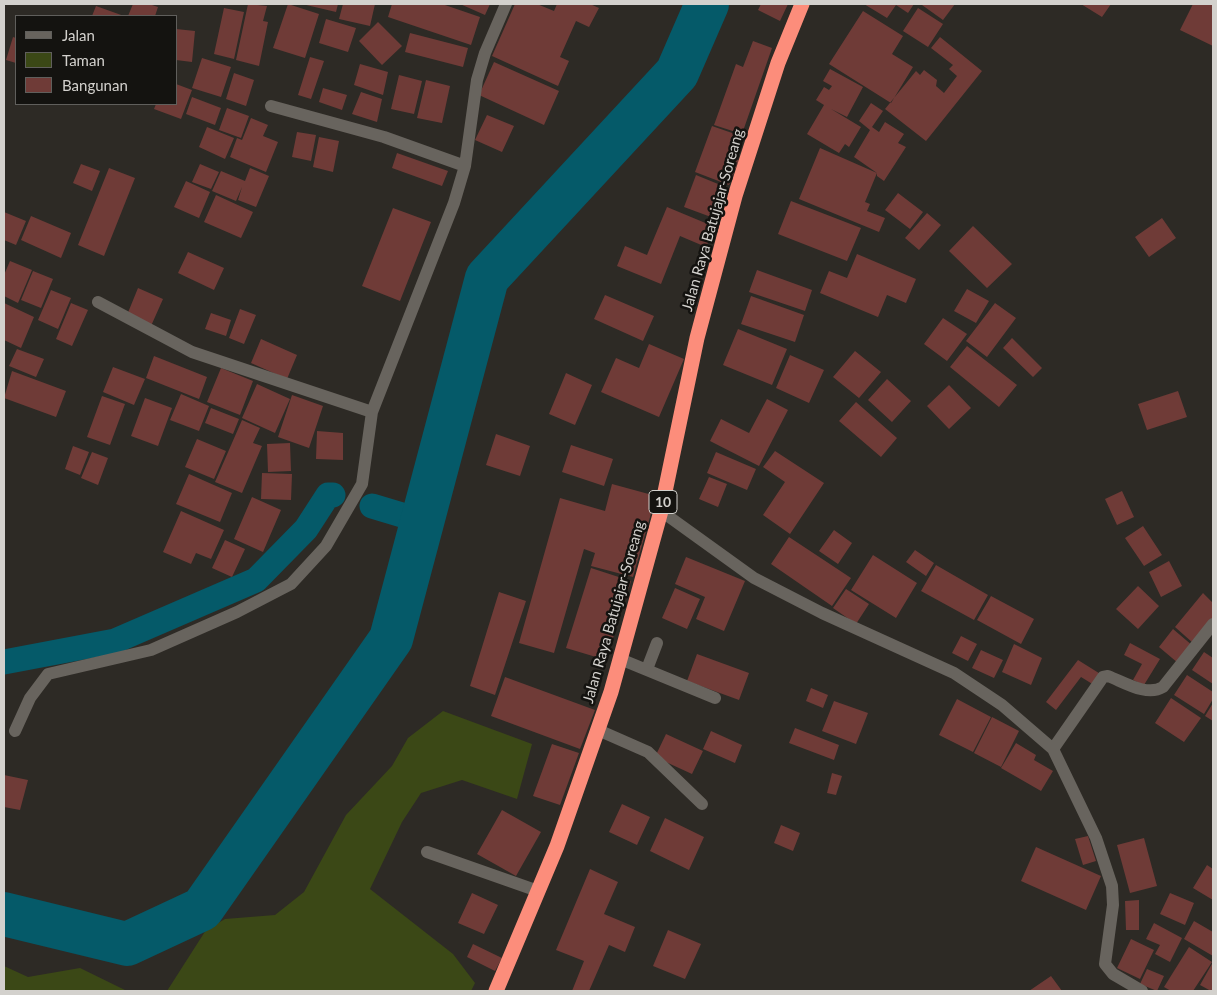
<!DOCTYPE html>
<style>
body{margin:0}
#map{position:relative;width:1217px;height:995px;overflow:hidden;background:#2d2a25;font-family:Lato,sans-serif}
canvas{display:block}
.frame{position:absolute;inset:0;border:5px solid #d3d1cd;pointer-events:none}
.legend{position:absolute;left:15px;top:15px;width:162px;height:90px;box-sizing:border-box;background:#141310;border:1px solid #605f5c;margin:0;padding:6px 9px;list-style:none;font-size:15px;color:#d3d1cd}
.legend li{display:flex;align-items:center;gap:10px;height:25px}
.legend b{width:25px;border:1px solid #605f5c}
</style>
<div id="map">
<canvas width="1217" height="995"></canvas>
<div class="frame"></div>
<ul class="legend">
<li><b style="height:6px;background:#68645e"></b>Jalan</li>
<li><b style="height:14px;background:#3b4816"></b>Taman</li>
<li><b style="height:14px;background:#6f3b37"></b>Bangunan</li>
</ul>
</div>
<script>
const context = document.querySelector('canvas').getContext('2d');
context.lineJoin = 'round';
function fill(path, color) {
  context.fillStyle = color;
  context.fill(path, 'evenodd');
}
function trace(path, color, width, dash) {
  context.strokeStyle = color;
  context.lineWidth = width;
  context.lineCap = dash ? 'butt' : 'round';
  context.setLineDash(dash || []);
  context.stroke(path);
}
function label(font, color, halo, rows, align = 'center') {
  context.font = font + ' Lato,sans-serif';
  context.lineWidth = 5;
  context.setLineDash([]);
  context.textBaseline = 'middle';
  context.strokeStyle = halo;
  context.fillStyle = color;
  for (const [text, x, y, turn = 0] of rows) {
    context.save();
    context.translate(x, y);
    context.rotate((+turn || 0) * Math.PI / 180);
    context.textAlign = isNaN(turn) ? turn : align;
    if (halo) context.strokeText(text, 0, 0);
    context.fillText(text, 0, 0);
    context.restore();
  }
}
fill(new Path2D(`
 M443,711L532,744L517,799L462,780L421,793L402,822L370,889L453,954L475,983L471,991H167L206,930L225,919L275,915L304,892L346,815L392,766L408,738Z
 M4,966L28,977L80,968L127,991H4Z`), '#3b4816');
trace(new Path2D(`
 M372,506L422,521
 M4,662L115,641L256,580L306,529L328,495H333`), '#055a69', 25);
trace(new Path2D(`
 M4,914L127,944L202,909L391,639L487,278L677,73L707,4`), '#055a69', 44);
fill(new Path2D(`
 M133,4H149L158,7L155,16H128Z
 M248,4L267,6L263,21L268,22L259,66L236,60Z
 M288,4L319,14L305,58L273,48Z
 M302,4H338L336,12Z
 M343,4H375L370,26L339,19Z
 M392,4H442L480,17L471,45L388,17Z
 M460,4H490L485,15Z
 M515,4H537L554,11L557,4H590L599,8L589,27L576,21L560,57L569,61L558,86L492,56Z
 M761,4H788L780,21L758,10Z
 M864,4H914L908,13L896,5L887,18Z
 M923,4H955L943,20L922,5Z
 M1081,4H1111L1102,17Z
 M1193,4H1213V46L1180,30Z
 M96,6L124,16H92Z
 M224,8L244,12L234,59L214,54Z
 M918,8L943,24L928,47L903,31Z
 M863,11L903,36L892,54L913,67L891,103L829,64Z
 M326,19L356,28L348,52L319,43Z
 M378,22L402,46L382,65L359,41Z
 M176,29L195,31L192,62L176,60Z
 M410,33L468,48L463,67L405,52Z
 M13,37L16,38V63L6,60Z
 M940,37L982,71L926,141L885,109L916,71L920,75L924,70L937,80L936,86L944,93L957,76L949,69L953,65L931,48Z
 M753,41L772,48L742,134L714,125L736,64L743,67Z
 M310,57L324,61L311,99L298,95Z
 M202,58L231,67L221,97L192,88Z
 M494,62L559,91L544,125L479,95Z
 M360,64L388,72L383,95L354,85Z
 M830,69L863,87L847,117L831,109L861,127L849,147L845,144L839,153L807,134L824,105L816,100L824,87L829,90L832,86L823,81Z
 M234,73L254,80L246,106L226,99Z
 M399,75L422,81L414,114L391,109Z
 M426,80L450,86L442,123L417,118Z
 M176,84L192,90L181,119L154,109L156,104H176Z
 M323,88L347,95L342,110L319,102Z
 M361,92L382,99L377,122L352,114Z
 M192,97L221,108L215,125L186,114Z
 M871,103L883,111L872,127L879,132L885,122L904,134L898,143L906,147L884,181L877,176V173L865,202L870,204L867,211L885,218L879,232L799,199L820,148L877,173L854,157L870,130L859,121Z
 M227,108L249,116L241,138L219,130Z
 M487,115L514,126L502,152L475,140Z
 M251,118L268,125L263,136L278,142L266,172L230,157L237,138L242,140Z
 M712,126L735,134L727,156L739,160L729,185L695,172Z
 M207,127L234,138L225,159L199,147Z
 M297,132L316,135L311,161L292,157Z
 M319,137L339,141L333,172L313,167Z
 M397,153L448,171L442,186L392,168Z
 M81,164L100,171L92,191L73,183Z
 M200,164L219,172L211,189L192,182Z
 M109,168L135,178L104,256L78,245Z
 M250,168L269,176L256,207L238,200L242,187L236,201L212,191L221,171L245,181Z
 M696,175L723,186L711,217L684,207Z
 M186,181L210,192L199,218L174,207Z
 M898,193L923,212L910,229L885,210Z
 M216,195L253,212L241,238L204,222Z
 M791,201L861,228L847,261L778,234Z
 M667,207L715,227L706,247L680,236L661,284L617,266L625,246L647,255Z
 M393,208L431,222L400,301L362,286Z
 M4,212L26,221L16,245L4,240Z
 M927,213L941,225L919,250L905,238Z
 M31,216L71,233L61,258L21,240Z
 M1162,218L1176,238L1149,257L1135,237Z
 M973,226L1012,264L987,288L949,251Z
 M188,252L224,268L214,290L178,273Z
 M857,254L916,279L906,303L887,295L878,317L820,293L829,271L847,278Z
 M10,261L32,270L18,303L4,296V275Z
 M757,270L812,290L805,311L749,292Z
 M33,271L53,279L41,308L21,300Z
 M138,288L163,299L151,326L127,315Z
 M967,289L989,301L976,323L954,311Z
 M51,290L71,298L58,329L38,320Z
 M605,295L654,316L643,341L594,319Z
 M751,296L804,315L795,342L741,324Z
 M4,303L34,317L21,348L4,340Z
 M71,303L88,310L72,346L56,339Z
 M995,303L1016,318L987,357L966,341Z
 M240,309L256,315L244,344L229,338Z
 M211,313L231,320L226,336L205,329Z
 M943,318L967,334L947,361L924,344Z
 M738,329L787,349L772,385L723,365Z
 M1012,338L1042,368L1033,377L1003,348Z
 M261,339L297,355L287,379L251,363Z
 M649,344L684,359L659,417L601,392L616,358L639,368Z
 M967,346L1017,385L999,407L950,367Z
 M17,349L44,359L36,377L9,366Z
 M855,351L881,372L859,398L833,377Z
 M790,355L824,370L809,403L776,388Z
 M154,356L207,377L199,399L146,378Z
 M113,367L145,379L134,405L103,392Z
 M221,368L253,381L240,415L207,402Z
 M12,371L66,391L56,417L4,398Z
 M566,373L592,385L575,425L549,414Z
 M887,379L911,401L892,422L868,400Z
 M257,384L290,399L275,433L242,418Z
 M949,385L971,408L949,429L927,406Z
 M1178,391L1187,417L1147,430L1138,404Z
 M181,394L209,406L199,431L170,420Z
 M292,395L323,406L309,448L278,437Z
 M102,396L125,404L110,445L87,437Z
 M145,398L172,408L158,446L131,436Z
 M767,399L788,410L759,466L710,441L721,419L749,433Z
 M856,402L897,438L881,457L839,421Z
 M211,408L239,419L233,434L205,423Z
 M242,420L260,428L253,443L262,446L242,493L215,482Z
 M317,431L343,433V460L316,459Z
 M496,434L530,446L520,476L486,465Z
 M197,439L226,451L214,479L185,467Z
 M290,443L291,471L268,472L267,444Z
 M571,445L613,459L604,486L562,472Z
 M73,446L89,452L80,475L65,469Z
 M775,451L824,483L790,534L763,515L785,482L763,467Z
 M92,452L108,458L98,485L81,478Z
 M716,452L756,469L747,490L707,473Z
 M262,473L292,474L291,500L261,499Z
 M189,474L232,493L220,522L176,504Z
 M709,477L727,484L718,507L699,499Z
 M612,484L656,496L633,577L591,566L595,553L584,549L554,653L519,643L560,498L605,511Z
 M1122,491L1134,517L1117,525L1105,499Z
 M252,497L281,510L263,552L234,539Z
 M181,511L224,530L211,559L196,553L191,564L163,552Z
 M1143,526L1162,555L1144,566L1125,538Z
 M834,530L852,543L838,564L819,551Z
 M789,537L851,578L832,606L771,564Z
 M225,540L245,549L232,577L212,568Z
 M915,550L934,563L926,576L906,562Z
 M873,555L917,583L896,618L851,590Z
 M686,557L745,581L724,631L696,619L705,597L675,584Z
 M1169,561L1182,586L1161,597L1149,572Z
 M936,565L988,595L974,620L921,591Z
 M591,568L631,581L606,660L566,648Z
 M1138,586L1159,606L1138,629L1116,609Z
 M675,588L700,599L687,629L662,618Z
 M846,589L869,604L856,624L833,608Z
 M499,592L526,601L495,695L470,686Z
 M1203,593L1213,603V620L1193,643L1175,627Z
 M991,596L1034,619L1021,644L977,620Z
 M1173,629L1193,646L1178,663L1159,647Z
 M961,636L977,644L968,661L952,653Z
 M1130,643L1160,659L1144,685L1133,680L1142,664L1124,655Z
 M1014,644L1042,658L1031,685L1002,672Z
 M981,650L1003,660L994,678L972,668Z
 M1204,652L1213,658V684L1192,670Z
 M697,654L749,673L739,700L687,681Z
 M1078,660L1102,675L1094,685L1081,677L1056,710L1046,702Z
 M1187,675L1213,692V699L1204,714L1174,695Z
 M505,677L595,710L580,749L491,716Z
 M811,688L828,695L823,708L806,701Z
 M1171,698L1201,718L1184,742L1155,723Z
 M957,699L991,717L973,752L939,735Z
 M834,701L868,713L856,744L822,731Z
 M1213,703V721L1205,716Z
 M992,717L1019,731L1001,767L974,753Z
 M795,728L839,745L834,760L789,743Z
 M711,731L742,745L735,763L703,749Z
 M666,734L703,751L692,774L655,757Z
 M1016,743L1036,755L1034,760L1053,771L1041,791L1001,768Z
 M552,744L579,753L560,805L533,796Z
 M832,773L842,776L836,795L827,793Z
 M4,775L28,780L20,810L4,807Z
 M622,804L650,817L637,845L609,832Z
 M502,810L541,832L516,876L477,854Z
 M665,818L704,837L689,870L650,851Z
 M781,825L800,833L793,851L774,843Z
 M1088,836L1096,861L1083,865L1075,839Z
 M1144,838L1157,886L1130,893L1117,845Z
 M1036,847L1101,876L1086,910L1021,881Z
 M1207,865L1213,869V900L1193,888Z
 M590,869L618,882L604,914L635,927L625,952L609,945L589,991H572L584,961L556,950Z
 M472,893L498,905L484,934L458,923Z
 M1170,893L1194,903L1185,925L1160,914Z
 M1139,900V930H1126L1125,901Z
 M1194,921L1213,932V956L1184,939Z
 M1154,923L1182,938L1170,962L1155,954L1160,945L1146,939Z
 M668,930L701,944L685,979L653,966Z
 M1131,939L1154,950L1140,979L1117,968Z
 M473,944L502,958L495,971L467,957Z
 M1189,947L1212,962L1193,991H1171L1164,987Z
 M1213,962V991H1211L1200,985Z
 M1147,969L1164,976L1157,991L1140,984Z
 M1051,976L1062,991H1029Z`), '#6f3b37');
trace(new Path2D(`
 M271,106L384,137L465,166
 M98,302L192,352L372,412L454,203L465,166L477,80L485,53L506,4
 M661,511L754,578L822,613L954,673L1002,705L1053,749L1096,838L1112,886L1113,905L1105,964L1113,974L1142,991
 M620,659L715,698
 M647,669L657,643
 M598,730L648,752L702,804
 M15,731L30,698L48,674L151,650L237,612L291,584L326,546L362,484L372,412
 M1053,749L1103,677L1108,676C1124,682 1147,697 1163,687L1213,624
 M427,852L538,891`), '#68645e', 12);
trace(new Path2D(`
 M496,991L557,846L611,692L661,511L697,338L735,196L778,63L802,4`), '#fc8d7b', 15);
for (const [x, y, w] of [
 [663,502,28]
]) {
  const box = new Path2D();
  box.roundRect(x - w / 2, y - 11.5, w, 23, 4);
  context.fillStyle = '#141310';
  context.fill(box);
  trace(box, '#d3d1cd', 1);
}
label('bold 14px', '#d3d1cd', null, [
 ["10",663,502]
]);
label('15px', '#d3d1cd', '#141310', [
 ["Jalan Raya Batujajar-Soreang",713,220,-74],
 ["Jalan Raya Batujajar-Soreang",614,612,-74]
]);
</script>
